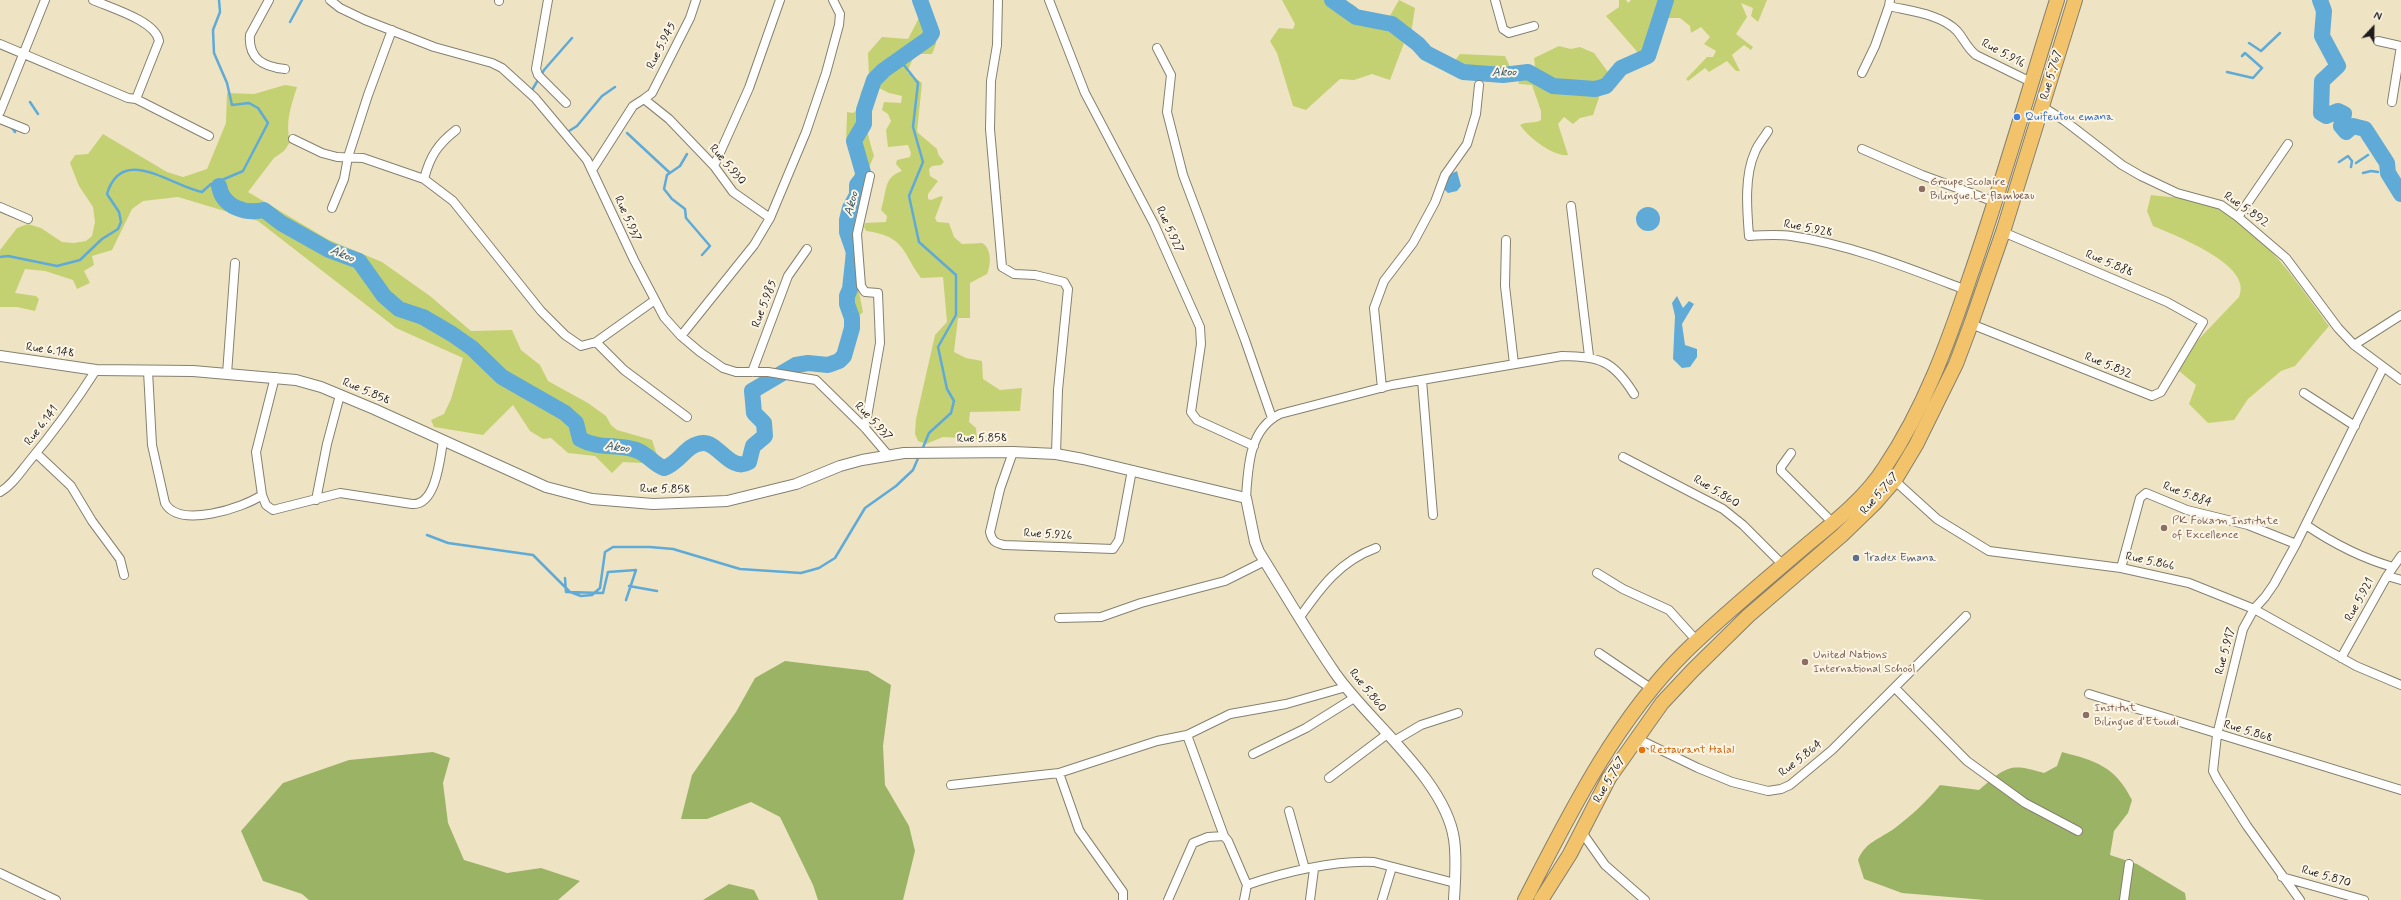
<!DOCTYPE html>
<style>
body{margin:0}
#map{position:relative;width:2401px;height:900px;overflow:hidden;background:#eee4c4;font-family:Mynerve,sans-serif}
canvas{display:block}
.north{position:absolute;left:2353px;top:8px;width:40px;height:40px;-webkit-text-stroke:3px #fcf5e5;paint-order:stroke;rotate:22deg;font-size:11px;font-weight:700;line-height:16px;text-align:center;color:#1c1c1c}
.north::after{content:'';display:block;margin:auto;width:14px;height:18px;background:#1c1c1c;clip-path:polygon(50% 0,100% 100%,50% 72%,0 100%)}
</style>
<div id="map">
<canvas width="2401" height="900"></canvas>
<div class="north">N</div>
</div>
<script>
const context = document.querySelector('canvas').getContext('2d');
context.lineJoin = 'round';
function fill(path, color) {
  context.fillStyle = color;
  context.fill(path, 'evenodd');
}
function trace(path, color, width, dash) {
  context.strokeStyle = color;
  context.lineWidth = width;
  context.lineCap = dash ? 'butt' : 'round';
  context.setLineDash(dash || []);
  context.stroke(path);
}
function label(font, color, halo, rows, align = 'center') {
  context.font = font + ' Mynerve,sans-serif';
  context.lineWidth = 4;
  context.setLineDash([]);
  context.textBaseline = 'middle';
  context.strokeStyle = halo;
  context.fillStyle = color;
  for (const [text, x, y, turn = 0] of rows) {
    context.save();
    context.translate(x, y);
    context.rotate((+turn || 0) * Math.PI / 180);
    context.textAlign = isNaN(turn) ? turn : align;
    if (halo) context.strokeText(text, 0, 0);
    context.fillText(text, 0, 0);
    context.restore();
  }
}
fill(new Path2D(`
 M1282,0H1340L1347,7L1352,4L1357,8L1356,14L1383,21H1387L1399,0L1415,8L1411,34L1432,53L1453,63L1460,54L1505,56L1512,71H1515L1535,67L1534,58L1559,46L1571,49L1580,47L1594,53L1608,72L1593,115L1580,118L1573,124L1564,117L1558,124L1568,155C1553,157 1528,137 1520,125C1527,121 1534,124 1541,120V111L1532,85L1519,84L1517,76L1515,75C1472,82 1451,70 1415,49L1417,44L1406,38L1390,80L1372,74L1354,80L1340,79L1306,110L1293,106L1277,53L1270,41L1279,28L1293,29L1295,24Z
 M1619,0H1626L1628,3L1631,0H1664L1646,47L1640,55L1606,16L1619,7Z
 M1668,0H1767L1758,22L1751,16L1753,8L1741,3L1747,17L1736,34L1753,47L1751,50L1744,45L1732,55L1740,71H1736L1727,61L1709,72L1705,68L1688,81L1686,79L1707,57H1713L1716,51L1704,44L1710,37L1701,27L1691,33L1690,26L1680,18H1668L1665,22H1660Z
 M919,18L937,24L936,44L932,54H915L907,72L922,83L917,132L937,149L938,154L944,162L941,165L932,166L929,169L930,176L938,181L928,194V199L931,200L941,196L943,197L935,218L937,222L949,223L954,237L962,244L982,243C992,248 991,266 987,274L970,283V318H958L954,352L966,358L982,361L983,379L1000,390L1022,388L1020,411L970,412L969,422L976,428L977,439L943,437L926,444L918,441L915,434L916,419L935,335L947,322L943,277L921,278C902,252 905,236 866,231L864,227L865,223L886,222L887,216L881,210C887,192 883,177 902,171L896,164L897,160L910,157L911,153L908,145L888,147L886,130L891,121L888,114L882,110L884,102L901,103L902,96L889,93L877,87C860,113 866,128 874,156L866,174L863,195L853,210L851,218L858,244L859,292L863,312L860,315L856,312L847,278L844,229V219L854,188L855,170L846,141L847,115V112L853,113L858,109L861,92L869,78L868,53L882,37L908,39Z
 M285,85L297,87C291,106 285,122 290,142L284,151L274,158L248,192L329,240L382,262L430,296L471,331L512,330L521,350L540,365L548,381L588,403L606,416L611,425L617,430L652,440L660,464L623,462L612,473L595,456L568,453L551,438L543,439L530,431L513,405L483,435L434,427L431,420L444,414L451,399L463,358L396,328L258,221L178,197L143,201L132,209L112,250L92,256L94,265L84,271L90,283L77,289L73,280L45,271L25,269L15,293L36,296L39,299L35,311L17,307H0V250L17,228L28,224L41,228L62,242L74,243L86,241L92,236L95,222L93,207L79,186L70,163L75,155L88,154L103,134L167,172L183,177L207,169L226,123L227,93L254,94Z
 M2151,195C2166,197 2182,197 2196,201C2254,215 2296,281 2329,326L2295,366L2281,371L2248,399L2234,420L2208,423L2189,404L2196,385L2179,371L2197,341L2239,297C2254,265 2176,236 2153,226L2147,211Z`), '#c4d172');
fill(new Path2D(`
 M785,661L868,671L891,685L883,746L885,785L909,826L915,851L903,900H818L813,885L780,817L751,802L707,819H681L692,775L736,712L755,678Z
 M433,752L450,758L443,783L448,823L464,860L507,873L541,868L580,881L558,900H309L302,894L263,881L241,831L283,783L349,760Z
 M2062,752C2096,761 2115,766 2132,800L2128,813L2114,831L2110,855L2137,864L2185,893L2186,900H1985L1902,893L1864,879L1858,860C1865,842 1880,839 1895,828C1912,815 1927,801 1940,785L1979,790C2006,767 2009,762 2044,773L2057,766Z
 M729,884L754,890L759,900H703Z`), '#9bb364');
fill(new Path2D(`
 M1457,171L1461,186L1457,191L1448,193L1442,187L1448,175Z
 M1636 219a12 12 0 1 1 24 0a12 12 0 1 1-24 0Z
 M1677,296L1683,308L1689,301L1694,304L1682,324L1685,345L1697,349V357L1690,367L1682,368L1673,359L1675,316L1672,303Z`), '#5faad7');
trace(new Path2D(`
 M290,22L302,0
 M2249,43L2261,51L2280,33
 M900,60L918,83L913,127L923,162L909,196L919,242L956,275V315L938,347L947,389L954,401L951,413L929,433L922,450
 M2227,72L2253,78L2262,68L2245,53L2242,56
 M532,90L544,70L572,38
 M30,102L38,114
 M10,125L15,132
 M569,131L577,126L602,96L615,87
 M627,133L670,173
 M687,154L680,166L667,175L664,189L672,199L685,209L686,218L710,246L702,255
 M2339,162L2348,156L2352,161L2351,167
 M2356,163L2368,155
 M2363,173L2371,171L2378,172
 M0,257L8,256L57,266L80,260L102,239L118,229L121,222L119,212L107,194C122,144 171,186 202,192L211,184L219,186L222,180L243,171L268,123L258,108L249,103L232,105L227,83L214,53L213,30L220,12L219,0
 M427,535L448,543L533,555L570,592L581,596L592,595L600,588L605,552L613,547H650L673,549L740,569L801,573L819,568L835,558L865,508L896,486L913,470L919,456
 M565,578L566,592L603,593L608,572L636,570L626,600
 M629,586L657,591`), '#5faad7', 2.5);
trace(new Path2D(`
 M1332,0L1356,17L1392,24L1418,44L1426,53L1463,72L1503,75L1528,72L1553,86L1595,89L1606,86L1621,68L1648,56L1666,0
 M2320,0L2324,11L2322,36L2338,66L2322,81L2321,113L2326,116L2338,111L2344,114L2341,126L2346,132L2353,126L2365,129L2387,163L2388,173L2401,194
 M219,186C223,208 246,214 264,210L281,223L329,250L359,261L384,296L399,309L423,317L452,334L472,348L502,377L565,413L576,423L580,439C598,449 617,444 636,450C648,454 654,465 664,468C680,463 686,444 703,443C718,442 731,473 749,462L753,446L765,436L764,423L754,413L752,391L796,365L808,363L828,365L839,361L844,356L852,328V318L847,304V296L850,289L854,252L847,232V220L850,208L857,195V185L864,176L854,141L864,124V110L874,80L884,70L928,39L932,33L920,0`), '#5faad7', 16);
const minor = new Path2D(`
 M93,0C111,8 156,21 159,41L136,99
 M269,0L250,35C248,59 264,67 285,69
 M330,0L340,8L365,20L434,47L492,63L502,68L535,98L587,160L634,260L664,317L681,336L700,352L723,368L736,372H768L816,380L865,428L888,455
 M548,0L536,69L538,75L566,103
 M998,0L997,45L991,81L990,129L1002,267L1014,274L1035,275L1064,282L1068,289L1058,390L1056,454
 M1049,0L1085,93L1154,224L1200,327L1201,344L1191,412L1197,420L1254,446
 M1495,0L1503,29L1509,33L1534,26
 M1890,0L1889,6C1910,11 1941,14 1957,31C1964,39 1967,48 1976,55L2031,82
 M499,1V0
 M2378,41L2401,46
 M0,44L128,98L136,99L209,136
 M1157,48L1171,75L1167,112L1183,175L1245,340L1272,418
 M1862,73L1875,46L1889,6
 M644,99L652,93L690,18L696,0
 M2392,102L2401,46
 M2043,107L2065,121L2122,165L2141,176L2177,193L2221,205L2238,217L2286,258L2338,328L2354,345L2401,380
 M0,112L45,0
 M0,119L25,129
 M1768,131C1764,138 1758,144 1755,152C1744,176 1747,210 1749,236C1763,235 1777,234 1791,236C1849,244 1911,269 1966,290
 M293,139L322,153L337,157L363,158L424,179L453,201L541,311L565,335L581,346L596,342L655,300
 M1862,149L1922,175L1995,202
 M714,166L749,88L780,0
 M592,170L633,106L644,99L669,119L714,166L733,192L770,218L754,245L681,336
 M424,179C430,156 438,144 456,130
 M1571,206L1589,356
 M0,207L28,219
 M332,208L344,179L348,157L368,95L392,30
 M2238,217L2288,144
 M770,218L806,132L826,73L839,25L840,14L833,0
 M1506,240L1505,286L1514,364
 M1971,324L2152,396L2161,392L2203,322L2167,302L2003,232
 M596,342L624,370L687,417
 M2354,345L2401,315
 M148,371L152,445L165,503C179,529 243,508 262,495
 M752,372L788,276L807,249
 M227,374L235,263
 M275,377L256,452L262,495L266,505L273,510L340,493L412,504C436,506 440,459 443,441
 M1422,380L1433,515
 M1382,388L1374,308L1384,281L1413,243L1435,202L1445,175L1467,144L1476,114L1479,85
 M2304,393L2355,426
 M865,428L880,343L878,293L865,292L861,286L857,234L870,176
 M1013,452L1000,489L990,532C992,541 995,543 1004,545L1113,549L1119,540L1132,470
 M36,453L71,486L92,521L120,559L124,575
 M1791,453L1781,467V471L1833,523
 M1623,457L1723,509L1743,525L1783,565
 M1883,470L1937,519L1989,551L2121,568L2189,583L2254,609L2356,666L2401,685
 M0,492C11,486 19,474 27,464C52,434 75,403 96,370
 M1246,498C1248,467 1249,429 1280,414L1392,385L1562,356C1600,357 1613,360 1634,394
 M316,500L327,444L340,395
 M2306,525C2334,544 2361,558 2393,567
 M2121,568L2140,498L2146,493L2187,510L2248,525L2296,544
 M1597,573L1623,589L1669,610L1697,641
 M2387,576L2401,580
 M1300,617C1321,587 1340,561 1376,548
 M1059,618L1101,617L1141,603L1225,581L1265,561
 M1599,653L1652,689
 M2341,658L2387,576L2401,556
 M1895,688L1967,761L2025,803L2078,831
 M2089,694L2401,790
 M1187,735L1224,836
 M1636,738L1698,768L1732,782L1768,791L1781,789L1790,785L1832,750L1966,616
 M1394,741L1421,725L1458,713
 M1253,754L1306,728L1354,698
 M1059,773L1079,830L1123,892V900
 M1329,778L1386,735
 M951,785L1059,773L1157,741L1187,735L1230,714L1286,704L1346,687
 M1289,811L1305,869
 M1581,831L1605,865L1645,900
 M0,873L56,900
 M2282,877L2364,900
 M1168,900L1193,843L1208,837L1224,836L1228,841L1247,885C1284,872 1335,860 1374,862L1455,883
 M1244,900L1247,885
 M1310,900L1314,869
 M1382,900L1392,867
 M2124,900L2129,864
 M2300,900L2247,826L2217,779L2213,771L2217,735L2243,629L2254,609L2265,597L2274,584L2296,544L2383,368`);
const tertiary = new Path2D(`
 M0,356L96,370L193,371L296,380L321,387L374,409L546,487L592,499L653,504L727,501L796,484L840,466L862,460L904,453L1013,452L1056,454L1083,459L1246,498L1255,542L1259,552C1284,592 1308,634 1335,673C1369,722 1445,779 1454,839C1457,859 1455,880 1454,900`);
const trunk = new Path2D(`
 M1525,900C1570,813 1614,723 1684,653C1724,614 1767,579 1809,543C1836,521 1866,497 1885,467C1924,409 1948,343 1970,277C2002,185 2028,92 2057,0
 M1541,900L1570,854L1609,778L1662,703L1693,670L1748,616L1842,535L1875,503L1895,480L1916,445L1956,364L1971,324L2003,232L2075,0`);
trace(minor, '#858070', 10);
trace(tertiary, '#858070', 12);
trace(trunk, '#858070', 16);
trace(minor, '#fff', 8);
trace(tertiary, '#fff', 10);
trace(trunk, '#f2c36a', 14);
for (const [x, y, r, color] of [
 [2017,117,4,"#3f7fe0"],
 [1922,189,4,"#8d6e63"],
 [2164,528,4,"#8d6e63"],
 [1856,558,4,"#5c6f8a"],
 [1805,662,4,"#8d6e63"],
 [2086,715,4,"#8d6e63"],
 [1642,750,4,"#e8710a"]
]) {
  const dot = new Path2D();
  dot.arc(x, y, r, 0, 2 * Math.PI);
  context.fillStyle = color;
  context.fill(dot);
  trace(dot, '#fcf5e5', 1.5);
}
label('12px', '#1c1c1c', '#fcf5e5', [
 ["Rue 5.945",662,46,-63],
 ["Rue 5.916",2003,54,28],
 ["Rue 5.767",2052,75,-74],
 ["Rue 5.930",727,165,49],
 ["Rue 5.892",2246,210,35],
 ["Rue 5.937",627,219,65],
 ["Rue 5.928",1808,229,11],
 ["Rue 5.927",1169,230,65],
 ["Rue 5.888",2109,264,23],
 ["Rue 5.985",765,304,-69],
 ["Rue 6.148",50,351,8],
 ["Rue 5.832",2108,366,22],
 ["Rue 5.858",366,392,23],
 ["Rue 5.937",873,422,46],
 ["Rue 6.141",42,426,-52],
 ["Rue 5.858",982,439,-1],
 ["Rue 5.858",665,490,1],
 ["Rue 5.860",1716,492,31],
 ["Rue 5.767",1880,494,-49],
 ["Rue 5.884",2187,495,21],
 ["Rue 5.926",1048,535,3],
 ["Rue 5.866",2150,562,12],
 ["Rue 5.921",2360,600,-61],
 ["Rue 5.917",2226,651,-75],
 ["Rue 5.860",1367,691,51],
 ["Rue 5.868",2248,732,17],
 ["Rue 5.864",1801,759,-38],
 ["Rue 5.767",1610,780,-60],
 ["Rue 5.870",2326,877,16]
]);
label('12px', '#366cbe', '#fcf5e5', [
 ["Quifeutou emana",2025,117]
], 'left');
label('12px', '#785e54', '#fcf5e5', [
 ["Groupe Scolaire",1930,182],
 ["Bilingue Le flambeau",1930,196],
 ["PK Fokam Institute",2172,521],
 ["of Excellence",2172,535],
 ["United Nations",1813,655],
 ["International School",1813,669],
 ["Institut",2094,708],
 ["Bilingue d'Etoudi",2094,722]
], 'left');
label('12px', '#4e5e75', '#fcf5e5', [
 ["Tradex Emana",1864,558]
], 'left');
label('12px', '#c56008', '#fcf5e5', [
 ["Restaurant Halal",1650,750]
], 'left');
label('italic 13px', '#3a5c70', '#fcf5e5', [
 ["Akoo",1504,73,-2],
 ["Akoo",852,204,-75],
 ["Akoo",342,255,22],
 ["Akoo",617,448,7]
]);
</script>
